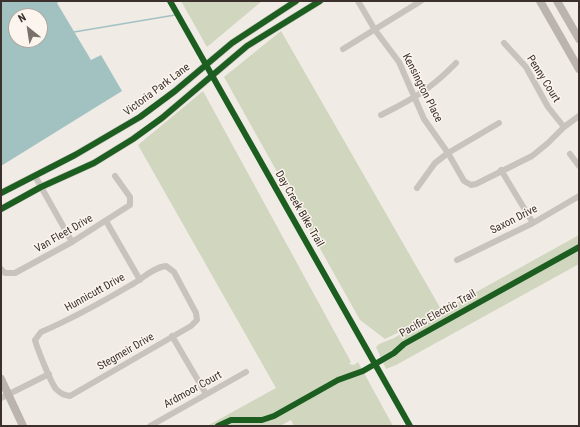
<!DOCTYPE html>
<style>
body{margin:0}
#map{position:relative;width:580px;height:427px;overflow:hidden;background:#f0ebe5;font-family:"Roboto Condensed",sans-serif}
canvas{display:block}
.frame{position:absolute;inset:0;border:2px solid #3b302b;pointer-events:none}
.north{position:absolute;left:8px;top:8px;width:40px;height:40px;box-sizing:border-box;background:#fbf5ee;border:1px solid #aea6a0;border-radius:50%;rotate:330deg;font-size:11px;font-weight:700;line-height:16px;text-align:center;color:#3b302b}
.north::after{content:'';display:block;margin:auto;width:14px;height:18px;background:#7a716c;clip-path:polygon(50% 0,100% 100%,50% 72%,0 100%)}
</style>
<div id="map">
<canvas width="580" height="427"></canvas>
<div class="frame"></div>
<div class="north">N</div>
</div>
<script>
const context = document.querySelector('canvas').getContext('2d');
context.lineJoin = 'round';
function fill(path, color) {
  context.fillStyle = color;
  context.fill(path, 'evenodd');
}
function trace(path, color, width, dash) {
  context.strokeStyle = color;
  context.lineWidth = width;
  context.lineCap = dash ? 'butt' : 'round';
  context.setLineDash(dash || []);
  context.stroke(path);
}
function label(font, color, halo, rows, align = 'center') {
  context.font = font + ' "Roboto Condensed",sans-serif';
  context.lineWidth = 3;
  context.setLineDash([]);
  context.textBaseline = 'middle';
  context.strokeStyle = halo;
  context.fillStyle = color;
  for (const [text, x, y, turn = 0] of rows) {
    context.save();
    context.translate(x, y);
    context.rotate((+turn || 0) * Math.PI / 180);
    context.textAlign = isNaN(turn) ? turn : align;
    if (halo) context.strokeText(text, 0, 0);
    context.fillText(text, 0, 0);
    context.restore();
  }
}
fill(new Path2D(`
 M181,1H262L207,47Z
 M281,31L442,311L579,235V264L396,365L386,369L376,347L379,344L394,338L432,316L385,339L360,320L224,77Z
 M203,91L351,362L349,364L354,365L358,362L393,426H294L291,420L280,426H207L276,388L138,145Z`), '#d1d6bf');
fill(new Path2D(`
 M1,1H60L57,3L91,60L101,55L122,91L1,166ZM16,16H40V40H16Z`), '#a1c2c1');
trace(new Path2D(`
 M168,1L203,64
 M74,32L175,15
 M212,79L408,426`), '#a1c2c1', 1.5);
trace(new Path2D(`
 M358,1L375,30L399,62L424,119L448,153L464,181L471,185L476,184L532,156L548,143L564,127L579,116
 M504,43L526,67L548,107L564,127
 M343,49L421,1
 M381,115C413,99 431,89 456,63
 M570,154L579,166
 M501,170L533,223
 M35,176L72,242
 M417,188L435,163L448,153L499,123
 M106,221L140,280
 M457,260L533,223L579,196
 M166,266L174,272L196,313L197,320L191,326L70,396C64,395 61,394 56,389C51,383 37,348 35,340L41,332C72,319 102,302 131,285C142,279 154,267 166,266Z
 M1,269L5,273H15L72,242L130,205V197L115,176
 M172,336L206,394
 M1,398L49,374
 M150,426L246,372`), '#c9c3be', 6);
trace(new Path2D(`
 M1,193L75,155L140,117L175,91L232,43L296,1
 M1,209L41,187L94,163L133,139L162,118L247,46L320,1`), '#c9c3be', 7);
trace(new Path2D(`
 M540,1L579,69
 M557,1L579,39
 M1,379L23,426`), '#bab3ae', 8);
trace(new Path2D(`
 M170,1L410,426
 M1,193L75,155L140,117L175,91L232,43L296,1
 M1,209L41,187L94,163L133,139L162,118L247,46L320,1
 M218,426L231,420H262L274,416L338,380L363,371L394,353L404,344L579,247`), '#1b5e20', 6);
label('11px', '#3b302b', '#fbf5ee', [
 ["Penny Court",543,79,58],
 ["Kensington Place",422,88,63],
 ["Victoria Park Lane",157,90,-37],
 ["Day Creek Bike Trail",299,209,60],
 ["Saxon Drive",514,220,-27],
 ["Van Fleet Drive",64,234,-30],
 ["Hunnicutt Drive",95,293,-29],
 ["Pacific Electric Trail",438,314,-29],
 ["Stegmeir Drive",126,352,-30],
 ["Ardmoor Court",193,390,-29]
]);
</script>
